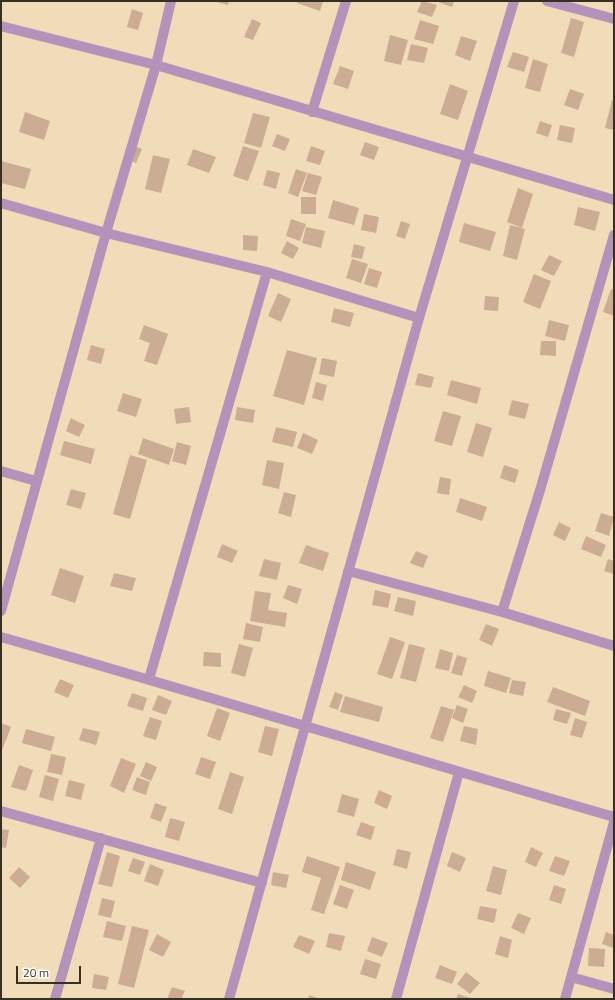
<!DOCTYPE html>
<style>
body{margin:0}
#map{position:relative;width:615px;height:1000px;overflow:hidden;background:#f1dcb9;font-family:"Titillium Web",sans-serif}
canvas{display:block}
.frame{position:absolute;inset:0;border:2px solid #372f22;pointer-events:none}
.scale{position:absolute;left:16px;top:966px;width:65px;height:18px;box-sizing:border-box;border:2px solid #372f22;border-top:0;padding-left:5px;font-size:12px;line-height:14px;white-space:nowrap;color:#372f22;-webkit-text-stroke:3px #fff;paint-order:stroke}
</style>
<div id="map">
<canvas width="615" height="1000"></canvas>
<div class="frame"></div>
<div class="scale">20 m</div>
</div>
<script>
const context = document.querySelector('canvas').getContext('2d');
context.lineJoin = 'round';
function fill(path, color) {
  context.fillStyle = color;
  context.fill(path, 'evenodd');
}
function trace(path, color, width, dash) {
  context.strokeStyle = color;
  context.lineWidth = width;
  context.lineCap = dash ? 'butt' : 'round';
  context.setLineDash(dash || []);
  context.stroke(path);
}
fill(new Path2D(`
 M213,1H229L228,5Z
 M298,1H323L320,11L297,3Z
 M422,1L437,5L432,17L417,12Z
 M435,1H454L452,7Z
 M132,9L143,13L138,30L127,27Z
 M571,18L584,22L574,57L561,53Z
 M252,19L261,23L253,40L244,37Z
 M420,20L439,26L433,44L414,39Z
 M390,35L408,40L401,65L384,61Z
 M461,36L477,41L470,61L455,55Z
 M411,44L428,48L424,63L407,60Z
 M513,52L529,57L524,72L507,67Z
 M533,59L548,64L540,92L525,88Z
 M340,66L354,71L348,89L333,84Z
 M450,84L468,91L458,120L440,114Z
 M570,89L584,94L578,110L564,105Z
 M612,100H614V130L605,128Z
 M25,112L50,121L44,140L19,132Z
 M253,113L270,117L261,148L244,143Z
 M540,121L552,125L548,137L536,133Z
 M560,125L575,128L572,143L557,140Z
 M277,134L290,139L285,151L272,146Z
 M365,142L379,147L374,160L360,155Z
 M130,144L142,149L136,163L124,158Z
 M243,146L259,151L248,181L233,176Z
 M311,146L325,151L320,165L306,161Z
 M193,149L216,157L209,173L187,165Z
 M153,155L170,159L161,193L145,189Z
 M1,161L31,169L25,189L1,183Z
 M296,169L307,173L298,197L288,193Z
 M267,170L280,173L276,189L263,185Z
 M308,173L322,177L316,195L302,191Z
 M518,188L533,194L522,228L507,222Z
 M301,197H316V214H301Z
 M333,200L359,208L354,225L328,218Z
 M578,207L600,212L595,231L574,225Z
 M364,214L379,217L376,233L361,230Z
 M291,219L306,224L300,241L286,236Z
 M401,221L410,224L405,239L396,236Z
 M464,223L496,232L490,251L459,242Z
 M510,225L525,229L517,260L503,256Z
 M306,227L325,231L321,248L302,243Z
 M243,235L258,236L257,251L243,250Z
 M287,241L299,248L293,259L281,253Z
 M354,244L365,247L362,259L351,257Z
 M549,255L562,261L554,276L541,270Z
 M352,259L368,264L361,283L346,278Z
 M369,268L382,272L377,288L364,284Z
 M534,274L551,281L540,309L523,302Z
 M611,289L614,290V316L603,312Z
 M278,293L291,299L281,322L268,316Z
 M485,296L499,297L498,311L484,310Z
 M334,308L354,313L350,327L331,322Z
 M549,320L569,325L565,341L545,336Z
 M144,325L168,334L157,365L144,361L150,343L139,339Z
 M541,341H556V356L540,355Z
 M91,345L105,349L101,364L87,360Z
 M287,350L317,358L304,405L273,396Z
 M322,358L337,361L334,377L319,374Z
 M418,373L434,377L431,388L415,385Z
 M451,380L481,388L477,404L447,395Z
 M316,382L327,385L323,401L312,398Z
 M123,393L142,399L136,417L117,411Z
 M512,400L529,404L525,419L508,415Z
 M189,407L191,422L176,424L174,409Z
 M237,407L255,410L253,423L235,420Z
 M443,411L461,416L452,446L434,441Z
 M71,418L85,425L79,437L66,431Z
 M476,423L492,428L483,457L467,452Z
 M276,427L297,432L293,447L272,442Z
 M303,433L318,440L312,454L297,448Z
 M143,438L174,449L169,465L138,454Z
 M64,441L95,449L91,464L60,455Z
 M177,442L191,446L186,465L172,461Z
 M130,455L147,460L130,519L113,514Z
 M267,460L284,463L279,489L262,485Z
 M504,465L519,470L515,483L500,478Z
 M440,477L451,479L449,495L437,493Z
 M71,489L86,493L81,509L66,505Z
 M284,492L296,495L291,517L278,513Z
 M460,498L487,507L482,521L456,512Z
 M601,513L614,517L609,536L595,531Z
 M559,522L571,528L565,541L553,535Z
 M586,536L606,545L601,557L581,549Z
 M222,544L238,551L232,563L217,557Z
 M306,545L329,553L323,571L299,563Z
 M416,551L428,556L423,568L410,563Z
 M264,559L281,563L277,580L259,576Z
 M608,559L614,561V574L604,571Z
 M60,568L84,576L75,603L51,595Z
 M114,573L136,578L132,591L110,586Z
 M288,585L302,589L297,604L283,598Z
 M375,590L391,594L388,608L372,605Z
 M255,591L271,593L268,610L287,613L285,627L250,621Z
 M398,597L416,601L413,616L394,611Z
 M246,623L263,627L260,642L243,639Z
 M486,624L499,629L492,646L479,640Z
 M390,637L405,642L392,679L377,674Z
 M239,644L253,648L245,677L231,673Z
 M409,644L425,648L416,682L400,678Z
 M440,649L453,653L449,671L435,668Z
 M204,652L221,653V667L203,666Z
 M457,655L467,658L462,676L451,673Z
 M488,671L511,678L506,693L484,686Z
 M60,679L74,685L68,698L54,692Z
 M512,680L526,682L523,696L509,693Z
 M464,685L477,691L472,703L458,697Z
 M553,687L590,701L585,716L547,702Z
 M335,692L343,695L338,710L329,707Z
 M132,693L147,698L143,711L127,706Z
 M158,695L172,701L166,715L152,710Z
 M345,696L383,707L379,722L340,712Z
 M457,705L468,709L463,723L452,718Z
 M441,706L454,710L443,742L430,738Z
 M217,708L230,713L220,741L207,736Z
 M556,709L571,713L567,724L553,720Z
 M150,717L162,721L156,740L143,736Z
 M575,718L587,722L582,738L570,735Z
 M1,723L11,727L1,753Z
 M265,726L279,729L272,756L258,752Z
 M464,726L478,729L476,745L460,741Z
 M83,728L100,732L96,745L79,740Z
 M26,729L55,737L51,751L22,743Z
 M51,754L66,757L62,775L47,772Z
 M201,757L216,762L210,779L195,774Z
 M121,758L136,764L124,793L110,786Z
 M146,762L157,767L151,781L140,776Z
 M19,765L33,770L26,791L11,787Z
 M230,772L244,777L232,814L218,809Z
 M45,775L59,779L53,801L39,797Z
 M137,777L150,782L146,795L132,790Z
 M69,780L85,784L81,800L65,796Z
 M379,790L392,796L387,809L374,803Z
 M342,794L359,799L354,817L337,812Z
 M155,803L167,807L161,822L150,818Z
 M170,818L185,822L179,841L165,837Z
 M361,822L375,827L371,840L356,835Z
 M1,829L9,830L6,848L1,847Z
 M531,847L543,853L536,867L525,862Z
 M397,849L411,852L407,869L393,865Z
 M107,852L120,856L112,887L98,884Z
 M452,852L466,858L460,872L447,866Z
 M307,856L340,867L324,914L311,910L321,878L302,872Z
 M555,856L570,861L564,876L549,871Z
 M133,858L145,862L140,875L128,871Z
 M346,862L376,872L370,890L341,880Z
 M150,864L164,870L158,886L144,881Z
 M493,866L507,870L501,895L486,891Z
 M19,867L30,877L20,888L9,878Z
 M273,872L289,875L286,888L271,885Z
 M340,885L354,890L347,909L333,904Z
 M554,885L566,889L561,904L549,900Z
 M102,898L115,901L111,918L98,915Z
 M480,906L497,909L494,923L477,919Z
 M518,913L531,918L524,934L511,928Z
 M107,921L126,926L122,941L103,937Z
 M132,926L149,930L134,988L118,984Z
 M606,932L614,935V948L602,944Z
 M329,933L345,936L341,951L326,947Z
 M157,934L171,942L163,957L149,950Z
 M299,935L315,941L309,954L293,947Z
 M500,936L512,940L508,958L495,954Z
 M372,937L388,943L382,957L367,951Z
 M589,948L605,949L604,967L588,966Z
 M365,959L381,964L376,979L360,974Z
 M440,965L457,972L452,984L435,978Z
 M466,972L480,983L470,994L457,984Z
 M94,974L109,977L106,990L92,988Z
 M172,987L185,991L181,999H167Z
 M458,994L474,999H456Z
 M309,995L320,999H308Z`), '#ccac93');
trace(new Path2D(`
 M547,1L614,19
 M1,26L156,65L614,200
 M312,112L346,1
 M1,203L106,233L267,272L419,318
 M1,471L36,481
 M348,571L502,612L614,646
 M1,611L106,233L156,65L171,1
 M502,612L541,487L614,235
 M1,637C206,695 409,758 614,817
 M149,679L267,272
 M1,811L262,883
 M571,977L614,989
 M55,999L101,838
 M229,999L419,318L514,1
 M396,999L459,772
 M565,999L614,822`), '#b393ba', 10);
</script>
